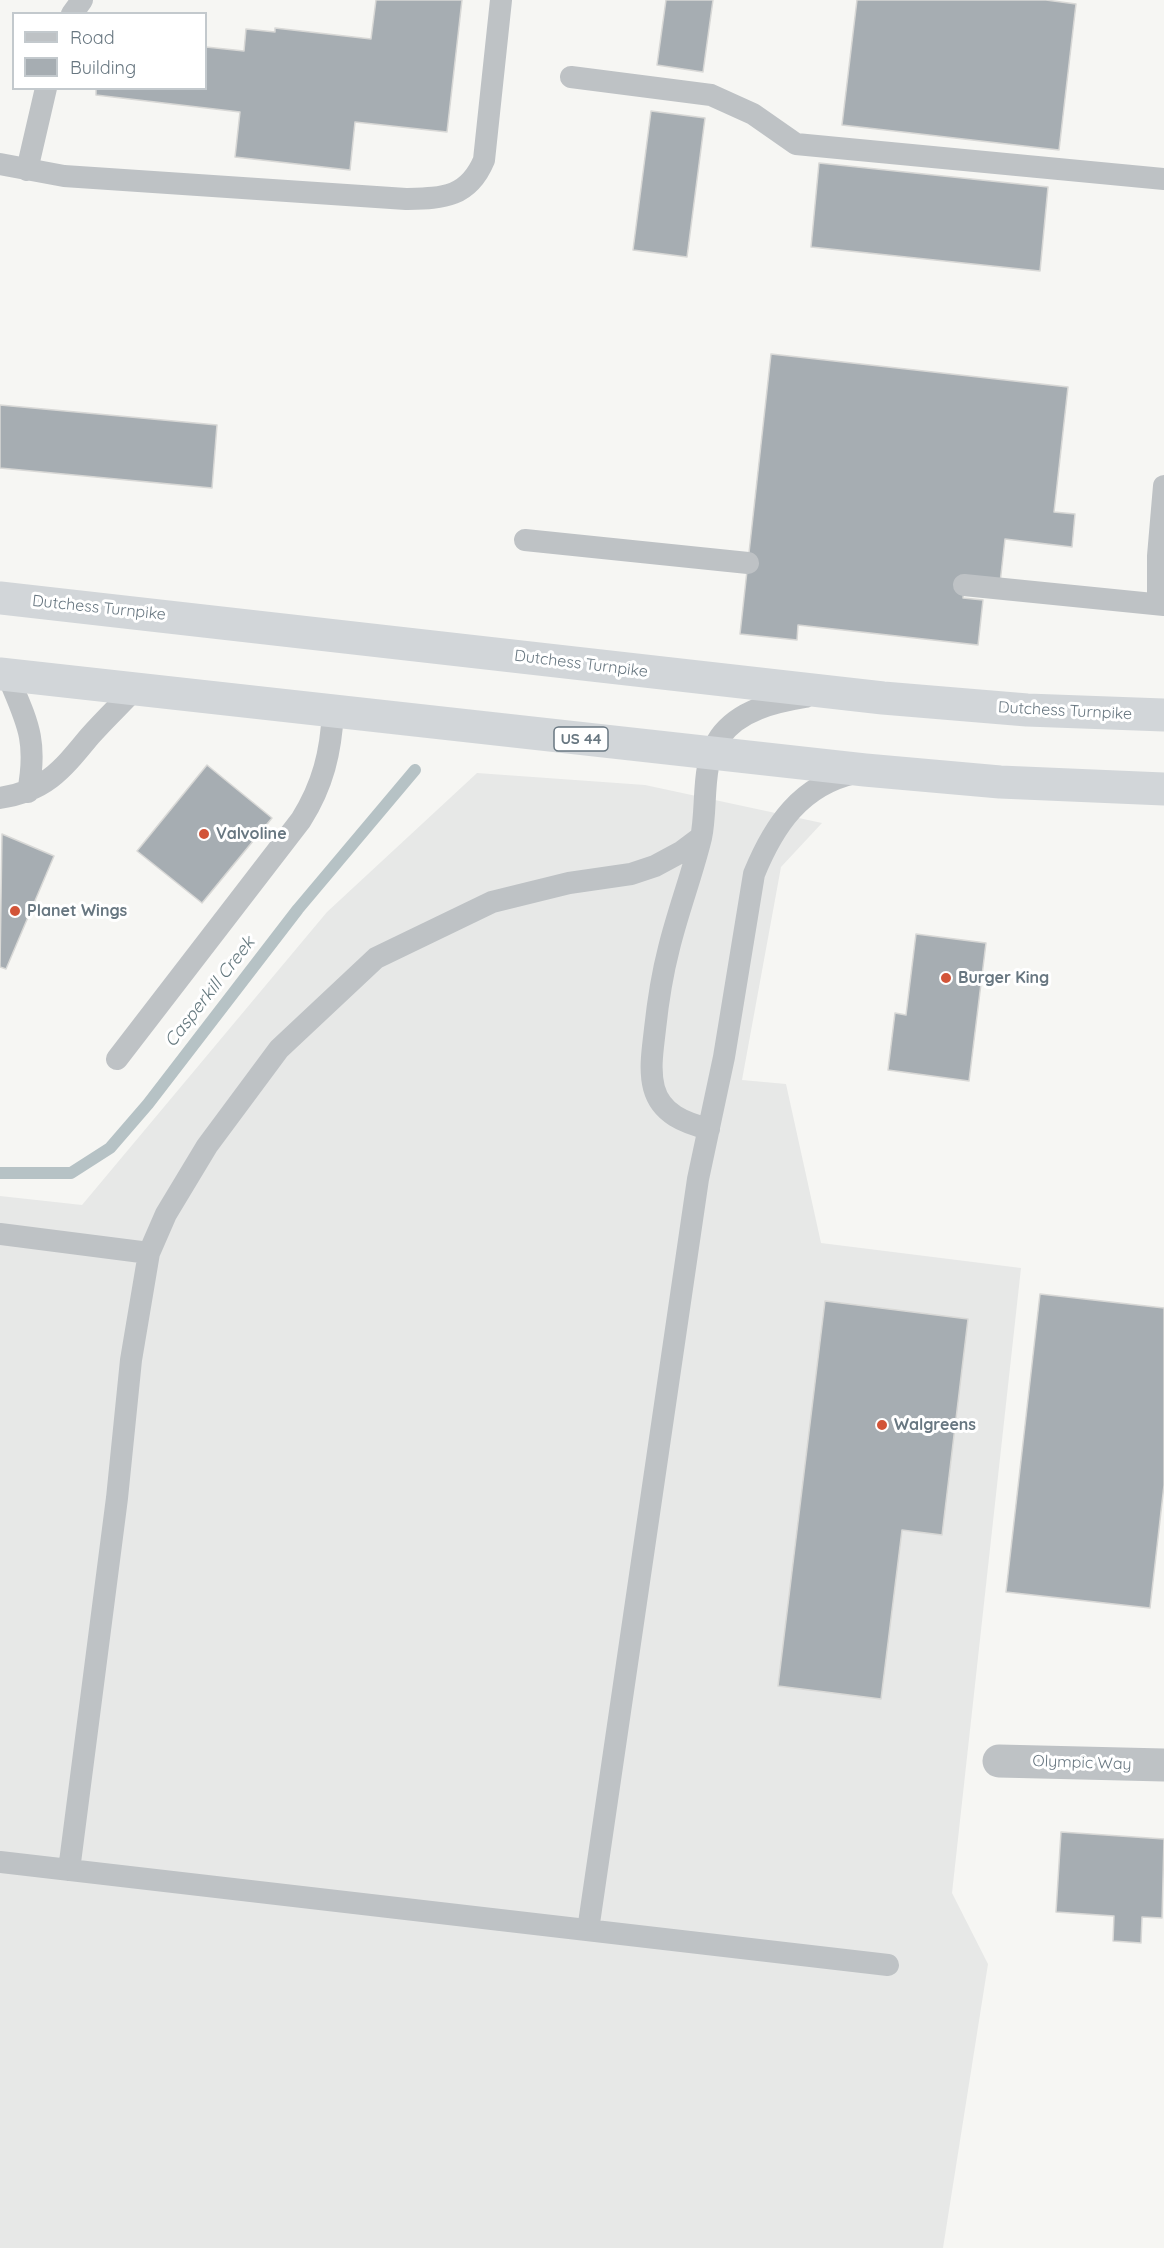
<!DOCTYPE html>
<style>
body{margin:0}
#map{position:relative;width:1164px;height:2248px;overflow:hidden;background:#f6f6f3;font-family:Quicksand,sans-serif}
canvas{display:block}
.legend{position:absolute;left:12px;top:12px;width:195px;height:78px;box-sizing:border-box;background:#fff;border:2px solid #c3c9cd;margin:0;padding:8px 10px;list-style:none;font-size:18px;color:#687781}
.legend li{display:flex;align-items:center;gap:12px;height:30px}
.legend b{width:30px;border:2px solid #c3c9cd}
</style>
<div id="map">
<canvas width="1164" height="2248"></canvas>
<ul class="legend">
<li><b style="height:8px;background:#bec2c5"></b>Road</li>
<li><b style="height:16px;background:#a6adb2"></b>Building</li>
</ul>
</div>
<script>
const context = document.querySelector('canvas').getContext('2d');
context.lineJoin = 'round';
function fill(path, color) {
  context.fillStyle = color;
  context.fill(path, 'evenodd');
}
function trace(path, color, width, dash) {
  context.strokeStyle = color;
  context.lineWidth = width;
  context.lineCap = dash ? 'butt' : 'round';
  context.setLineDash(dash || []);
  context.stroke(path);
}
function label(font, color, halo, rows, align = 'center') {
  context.font = font + ' Quicksand,sans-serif';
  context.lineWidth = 6;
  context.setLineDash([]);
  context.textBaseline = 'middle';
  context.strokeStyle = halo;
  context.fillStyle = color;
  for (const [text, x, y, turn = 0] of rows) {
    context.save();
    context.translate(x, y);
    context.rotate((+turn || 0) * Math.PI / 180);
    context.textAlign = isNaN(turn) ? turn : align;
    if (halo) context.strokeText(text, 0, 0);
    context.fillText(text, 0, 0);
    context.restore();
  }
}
fill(new Path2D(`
 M477,773L645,785L822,823L781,867L742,1080L786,1084L821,1243L1021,1268L952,1893L988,1964L943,2248H0V1196L82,1205L327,912Z`), '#e7e8e7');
trace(new Path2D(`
 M0,1173H71L110,1148L148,1104L298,909L415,770`), '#b6c2c5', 12);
const building = new Path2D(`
 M376,0H462L447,132L355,122L350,170L235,157L240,112L96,95V88H206V47L244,51L246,29L275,32V28L371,39Z
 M666,0H713L703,72L657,65Z
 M857,0H1046L1076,4L1059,150L842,125Z
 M651,111L705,118L687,257L633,250Z
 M819,163L1048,187L1040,271L811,247Z
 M771,354L1068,387L1054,512L1075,514L1072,547L1005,539L1000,583L965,579L963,598L983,600L978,645L798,625L797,640L740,634Z
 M0,405L217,425L212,488L0,468Z
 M207,765L272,818L202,903L137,851Z
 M2,834L54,856L6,969L0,967Z
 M916,934L986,943L969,1081L888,1070L895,1013L906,1015Z
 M1040,1294L1164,1308V1485L1150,1608L1006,1592Z
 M825,1301L968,1319L942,1535L902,1530L881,1699L778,1686Z
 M1061,1832L1164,1839L1162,1918L1142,1917L1141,1943L1113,1941L1114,1916L1056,1912Z`);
fill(building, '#a6adb2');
trace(building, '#d8d8d6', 1.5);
trace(new Path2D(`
 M72,14L82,0
 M571,77L711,95L753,114L796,144L1164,179
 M0,164L64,176L406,199C443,198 468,198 484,160L501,0
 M27,170L46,88
 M525,540L748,563
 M964,585L1164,605
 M1158,604V556L1164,486
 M7,674C27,722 38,739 28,792
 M0,798C46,791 62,770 90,736C105,719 121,704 136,688
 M117,1059L301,820C323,785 331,752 333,711
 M709,1129C685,1123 661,1114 654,1088C649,1069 653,1048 655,1029C658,1001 662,975 669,948C678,911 692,875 701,838C708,805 700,765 720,737C739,710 775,702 805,697
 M0,1234L149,1253
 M0,1862L888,1965
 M69,1870L117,1498L131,1360L149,1253L166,1214L207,1146L279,1049L376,958L492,902L569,883L631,874L655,866L681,852L701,837
 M588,1930L698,1179L724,1057L754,874C774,825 801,785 855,773`), '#bec2c5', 22);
trace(new Path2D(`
 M999,1761L1164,1765`), '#bec2c5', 33);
trace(new Path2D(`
 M0,598L883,698L1027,710L1164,715
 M0,674L865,770L1000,782L1164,789`), '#d2d6d9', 33);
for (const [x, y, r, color] of [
 [204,834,6,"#d25438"],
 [15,911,6,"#d25438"],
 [946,978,6,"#d25438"],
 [882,1425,6,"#d25438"]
]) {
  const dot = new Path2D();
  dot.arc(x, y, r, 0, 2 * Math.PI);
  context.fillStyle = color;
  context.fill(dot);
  trace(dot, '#fff', 2);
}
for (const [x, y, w] of [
 [581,739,54]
]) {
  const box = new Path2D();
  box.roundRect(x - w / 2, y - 12, w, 24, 4.5);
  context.fillStyle = '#fff';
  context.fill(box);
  trace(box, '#687781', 1.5);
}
label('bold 15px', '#687781', null, [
 ["US 44",581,739]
]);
label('16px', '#687781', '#fff', [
 ["Dutchess Turnpike",99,608,6],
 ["Dutchess Turnpike",581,664,7],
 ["Dutchess Turnpike",1065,711,3],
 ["Olympic Way",1082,1763,2]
]);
label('bold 16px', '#687781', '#fff', [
 ["Valvoline",216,834],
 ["Planet Wings",27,911],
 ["Burger King",958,978],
 ["Walgreens",894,1425]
], 'left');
label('italic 18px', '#64787e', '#fff', [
 ["Casperkill Creek",210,992,-52]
]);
</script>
